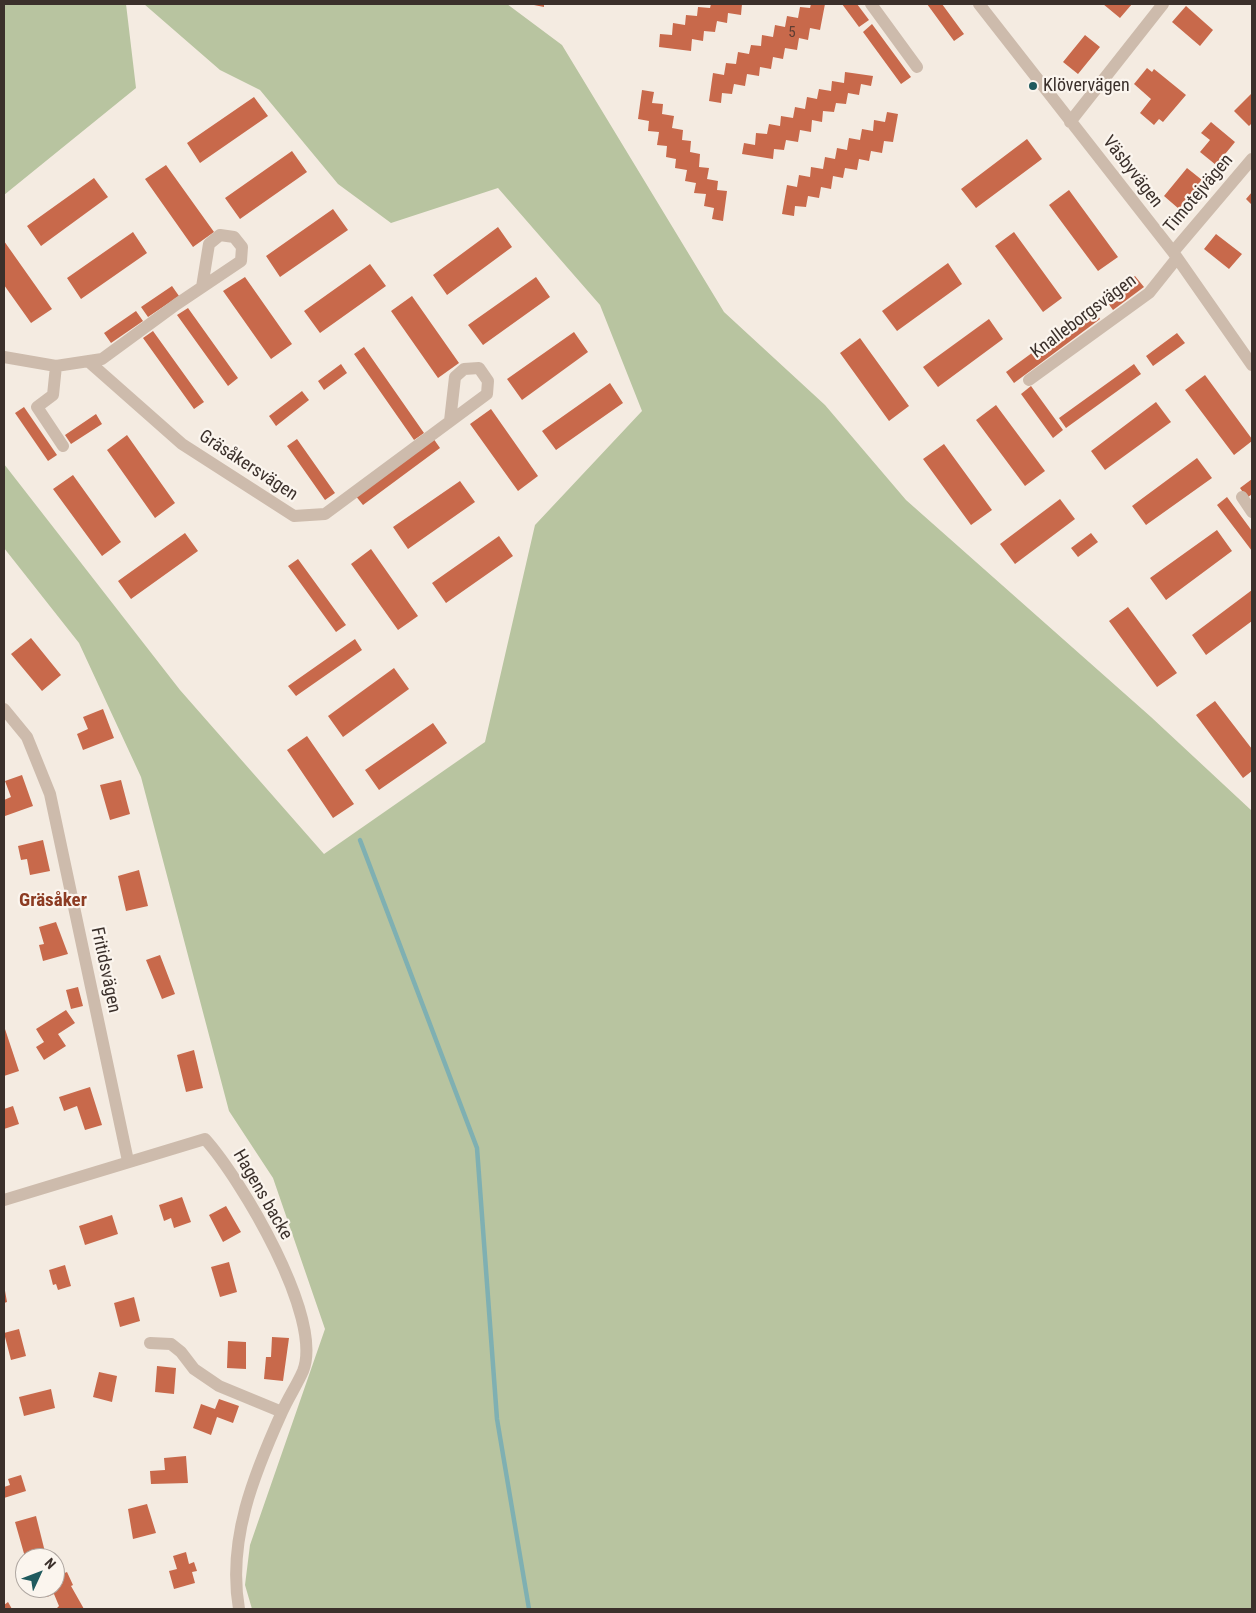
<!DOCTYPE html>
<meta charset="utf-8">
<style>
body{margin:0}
#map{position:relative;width:1256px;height:1613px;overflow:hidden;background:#f4ebe1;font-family:"Roboto Condensed",sans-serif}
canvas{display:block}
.frame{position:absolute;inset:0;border:5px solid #3b302b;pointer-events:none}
.north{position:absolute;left:15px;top:1548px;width:50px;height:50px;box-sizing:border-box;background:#fbf5ee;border:1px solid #aea6a0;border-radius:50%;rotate:47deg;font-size:14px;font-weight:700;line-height:20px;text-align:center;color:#3b302b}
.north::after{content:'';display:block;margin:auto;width:18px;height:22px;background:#1f5a5e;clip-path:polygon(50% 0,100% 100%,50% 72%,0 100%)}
</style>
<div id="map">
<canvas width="1256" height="1613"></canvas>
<div class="frame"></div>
<div class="north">N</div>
</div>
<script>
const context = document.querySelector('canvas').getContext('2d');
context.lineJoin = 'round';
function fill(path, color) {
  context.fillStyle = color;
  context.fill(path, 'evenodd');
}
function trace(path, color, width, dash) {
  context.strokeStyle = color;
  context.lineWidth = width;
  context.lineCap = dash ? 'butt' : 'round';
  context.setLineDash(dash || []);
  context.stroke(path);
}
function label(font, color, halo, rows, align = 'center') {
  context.font = font + ' "Roboto Condensed",sans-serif';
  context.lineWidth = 4.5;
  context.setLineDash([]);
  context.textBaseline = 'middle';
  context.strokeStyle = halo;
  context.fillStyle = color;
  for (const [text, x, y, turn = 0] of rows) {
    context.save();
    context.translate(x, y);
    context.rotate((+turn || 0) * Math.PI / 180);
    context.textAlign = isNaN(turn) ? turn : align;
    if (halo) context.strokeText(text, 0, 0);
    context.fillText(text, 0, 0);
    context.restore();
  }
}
fill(new Path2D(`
 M4,4H126L136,88L4,195Z
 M144,4H507L562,45L724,312L825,405L906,500L1151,717L1252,811V1609H252L245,1585L250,1545L325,1329L273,1178L229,1111L141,777L79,643L4,548V464L180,690L324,854L485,742L535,525L642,411L600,305L498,188L391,223L338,184L260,90L220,70Z`), '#b8c4a0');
trace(new Path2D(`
 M360,840L477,1148L497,1419L529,1609`), '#7fb0b2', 4.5);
fill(new Path2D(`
 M529,4H544V7Z
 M711,4H742L741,15L728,13L727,23L717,21L715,32L704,31L703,41L692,39L691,51L659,47L660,34L672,35L673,23L685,25L686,15L697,16L698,7L710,8Z
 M811,4H825L820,30L810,28L808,40L799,38L797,50L785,48L783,59L773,57L771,69L760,67L759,76L747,74L745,86L734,84L732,94L722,93L721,103L709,101L713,73L724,75L726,63L736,64L738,52L749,54L751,45L761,46L762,35L773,37L775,25L785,27L787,16L798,18L800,7L810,8Z
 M842,4H857L869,20L859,27Z
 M927,4H942L964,34L954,41Z
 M1103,4H1132L1120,18Z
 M1186,6L1213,30L1200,46L1172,22Z
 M872,24L911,77L901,84L863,32Z
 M1085,35L1100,47L1078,74L1063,62Z
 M1147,68L1152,72L1154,69L1186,95L1163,122L1159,119L1154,125L1140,113L1151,99L1134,84Z
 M845,72L873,76L871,86L861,84L859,95L848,93L846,104L836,103L834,112L823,111L822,122L812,120L811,132L800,130L798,142L786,140L784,150L774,149L773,159L742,154L744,143L755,145L756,133L767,134L769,124L780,126L781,116L793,118L795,107L805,109L807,97L817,99L819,89L831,91L832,81L844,83Z
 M642,90L654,92L652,103L663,104L662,114L674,116L672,128L683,130L682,140L691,141L690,152L700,154L699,167L709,168L707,179L718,181L717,190L727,191L723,221L712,219L714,208L704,206L706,194L694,193L696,183L685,181L687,170L675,168L676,159L666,157L667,146L657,145L659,132L648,131L649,121L638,119Z
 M1252,93V123L1249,126L1234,111Z
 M254,97L268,116L200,163L187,143Z
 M887,112L898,114L893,142L884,141L882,153L871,151L869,161L859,159L857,170L845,168L843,178L833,176L831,189L821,187L819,198L808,196L806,207L795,206L794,216L782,214L787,185L797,187L799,175L810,177L811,167L823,169L825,157L835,159L837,148L847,150L849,138L860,140L862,129L873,131L874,120L885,122Z
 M1211,122L1235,142L1216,165L1200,152L1210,140L1201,133Z
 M1027,139L1042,159L976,208L961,189Z
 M292,151L307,172L240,219L225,198Z
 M166,165L214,232L193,247L145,179Z
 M1187,168L1202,180L1179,209L1164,196Z
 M94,178L108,197L41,246L27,226Z
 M1069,190L1118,257L1098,271L1049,205Z
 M1252,192V205L1246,199Z
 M333,209L348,230L280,277L266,256Z
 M498,227L512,247L447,295L433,275Z
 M133,232L147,253L81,299L67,278Z
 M1014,232L1062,298L1043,312L995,246Z
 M1216,234L1242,254L1229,269L1204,249Z
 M4,241L52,309L31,323L4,285Z
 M948,263L962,284L897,331L882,311Z
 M370,264L386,286L320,333L304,311Z
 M1135,276L1144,287L1113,310L1105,299Z
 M245,277L292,344L271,359L223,291Z
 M536,277L550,297L483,345L468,325Z
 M172,286L179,296L148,317L141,307Z
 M412,296L459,363L438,378L391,311Z
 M188,308L238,378L228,386L177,315Z
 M1093,308L1100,319L1014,383L1006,372Z
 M136,311L143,321L111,343L104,333Z
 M989,319L1003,339L938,387L923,367Z
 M153,331L204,402L194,409L143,338Z
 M574,332L588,352L522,400L507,379Z
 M1177,333L1185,343L1153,366L1146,356Z
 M860,338L909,406L889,421L840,353Z
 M364,347L424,433L414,440L354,354Z
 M341,364L347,373L324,390L318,381Z
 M1134,364L1141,374L1066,428L1059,418Z
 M1205,375L1252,439V441L1234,455L1185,390Z
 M610,383L623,403L556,450L542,431Z
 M1031,386L1063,430L1053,438L1021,394Z
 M302,391L309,400L276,426L269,416Z
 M1156,402L1171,422L1105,470L1091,451Z
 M996,405L1045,471L1025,486L976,420Z
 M24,407L57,455L48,461L15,413Z
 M491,409L538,476L518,491L470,424Z
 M96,414L102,424L71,444L65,435Z
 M127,435L175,503L155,518L107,450Z
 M433,438L440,448L363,505L355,495Z
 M297,439L335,493L325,500L287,446Z
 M944,444L992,510L971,525L923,459Z
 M1197,458L1212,478L1146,525L1132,506Z
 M73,475L121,542L102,556L53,489Z
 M1252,479V494L1247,498L1240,488Z
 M460,481L475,502L408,549L393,527Z
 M1227,497L1252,531V551L1217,505Z
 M1060,499L1075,519L1015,564L1000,544Z
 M1217,530L1232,551L1166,600L1150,578Z
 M185,533L198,551L131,599L118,581Z
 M1091,533L1098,542L1078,557L1071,548Z
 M499,536L513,556L446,603L432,583Z
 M371,549L418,616L398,630L351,564Z
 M298,559L346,625L336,632L288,566Z
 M1252,590V621L1206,655L1192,635Z
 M1128,607L1177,673L1157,687L1109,621Z
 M31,638L61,675L42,691L11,654Z
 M355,639L362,650L296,696L288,686Z
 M394,668L409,689L343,737L328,716Z
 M1215,701L1252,749V771L1243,778L1196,715Z
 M103,709L114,738L83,750L77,734L88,729L83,717Z
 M433,723L447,743L379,790L365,770Z
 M307,736L354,804L333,818L287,750Z
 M22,775L33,806L5,816L4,800L11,797L5,781Z
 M121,780L130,814L110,820L100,785Z
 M43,840L50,871L30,875L27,859L21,860L18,846Z
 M139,870L148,906L126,911L118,876Z
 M56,922L68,954L43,961L39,945L44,944L39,927Z
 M160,955L175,994L162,999L146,960Z
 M78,987L83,1006L71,1009L66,990Z
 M66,1010L75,1023L58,1034L66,1046L44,1060L36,1047L44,1042L36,1029Z
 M4,1026L19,1071L4,1076Z
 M194,1050L203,1088L186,1092L177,1055Z
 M90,1087L102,1125L85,1130L77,1106L64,1111L59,1097Z
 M13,1106L19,1124L4,1129V1109Z
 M182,1197L191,1222L174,1228L171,1218L164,1221L159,1205Z
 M226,1206L241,1232L223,1242L209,1215Z
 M112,1215L118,1234L85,1245L79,1226Z
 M229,1262L237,1292L220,1297L211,1267Z
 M65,1265L71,1286L58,1290L56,1284L53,1285L49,1270Z
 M4,1285L7,1302L4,1303Z
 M134,1297L140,1321L120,1327L114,1303Z
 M19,1329L26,1356L11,1360L4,1333Z
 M272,1337L289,1338L283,1381L264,1379L266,1357H271Z
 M228,1341L246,1342V1369L227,1368Z
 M157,1366L176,1368L174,1394L155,1392Z
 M99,1372L117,1376L112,1402L93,1397Z
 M51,1389L55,1408L24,1416L19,1397Z
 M219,1399L239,1406L233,1423L217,1417L211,1435L193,1428L201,1404L215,1409Z
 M186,1456L188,1483L151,1484L150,1471L165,1470L164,1458Z
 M21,1475L26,1491L4,1498V1487L10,1485L8,1479Z
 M147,1504L156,1533L133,1539L128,1509Z
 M36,1516L45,1552L25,1557L15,1522Z
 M186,1552L189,1564L194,1562L197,1571L192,1572L195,1583L174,1589L169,1571L177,1569L173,1556Z
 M67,1572L73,1585L71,1586L84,1609H56L59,1606L54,1594L47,1597L43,1588H55V1577Z
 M8,1602L12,1609H4V1605Z`), '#c8694b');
trace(new Path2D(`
 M871,4L917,67
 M979,4L1173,252L1252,365
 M1070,122L1163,4
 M1173,252L1252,159
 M4,357L56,366L102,359L177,304L241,261L242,247L234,237L220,235L209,244L202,287
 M88,361L182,444L294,516L325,514L487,394L488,381L479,368L464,369L455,377L450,421
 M56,366L53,395L37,407L63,446
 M1029,380L1149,293L1177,258
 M1242,497L1252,512
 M4,709L27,737L50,794L128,1161
 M4,1200L205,1139C241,1179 324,1318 303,1371C297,1385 288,1398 282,1412C254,1474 227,1540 239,1609
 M150,1343L171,1344L181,1352L194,1369L219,1386L282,1412`), '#cdbbac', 12);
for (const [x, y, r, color] of [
 [1033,86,5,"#1f5a5e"]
]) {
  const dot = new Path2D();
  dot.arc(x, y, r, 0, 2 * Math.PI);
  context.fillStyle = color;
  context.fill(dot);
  trace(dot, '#fbf5ee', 2);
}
label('15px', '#5e3e33', null, [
 ["5",792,33]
]);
label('18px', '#3b302b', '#fbf5ee', [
 ["Klövervägen",1043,86]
], 'left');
label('18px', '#3b302b', '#fbf5ee', [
 ["Väsbyvägen",1132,172,52],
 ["Timotejvägen",1199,194,-50],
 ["Knalleborgsvägen",1084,317,-37],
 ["Gräsåkersvägen",248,466,33],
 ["Fritidsvägen",105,970,78],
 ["Hagens backe",262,1195,60]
]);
label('bold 19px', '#8c3b22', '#fbf5ee', [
 ["Gräsåker",53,901]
]);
</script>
